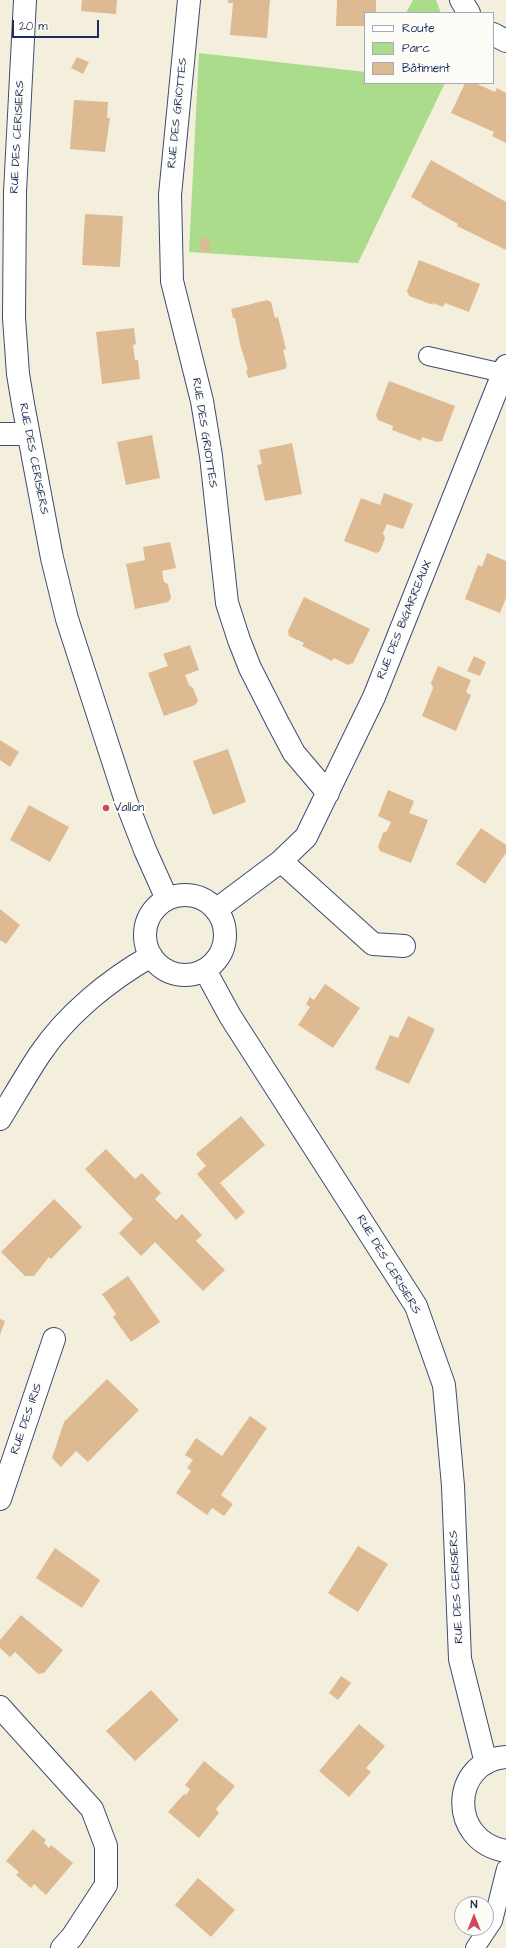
<!DOCTYPE html>
<meta charset="utf-8">
<style>
body{margin:0}
#map{position:relative;width:506px;height:1948px;overflow:hidden;background:#f4efdc;font-family:"Architects Daughter",sans-serif}
canvas{display:block}
.legend{position:absolute;left:364px;top:12px;width:130px;height:72px;box-sizing:border-box;background:#fdfcf7;border:1px solid #a3aaba;margin:0;padding:5px 7px;list-style:none;font-size:12px;color:#1b2f5e}
.legend li{display:flex;align-items:center;gap:8px;height:20px}
.legend b{width:20px;border:1px solid #a3aaba}
.north{position:absolute;left:454px;top:1896px;width:40px;height:40px;box-sizing:border-box;background:#fdfcf7;border:1px solid #a3aaba;border-radius:50%;rotate:0deg;font-size:11px;font-weight:700;line-height:16px;text-align:center;color:#1b2f5e}
.north::after{content:'';display:block;margin:auto;width:14px;height:18px;background:#d1495b;clip-path:polygon(50% 0,100% 100%,50% 72%,0 100%)}
.scale{position:absolute;left:12px;top:20px;width:87px;height:18px;box-sizing:border-box;border:2px solid #1b2f5e;border-top:0;padding-left:5px;font-size:12px;line-height:14px;white-space:nowrap;color:#1b2f5e;-webkit-text-stroke:3px #fdfcf7;paint-order:stroke}
</style>
<div id="map">
<canvas width="506" height="1948"></canvas>
<ul class="legend">
<li><b style="height:5px;background:#fff"></b>Route</li>
<li><b style="height:11px;background:#aadc8b"></b>Parc</li>
<li><b style="height:11px;background:#deba93"></b>Bâtiment</li>
</ul>
<div class="north">N</div>
<div class="scale">20 m</div>
</div>
<script>
const context = document.querySelector('canvas').getContext('2d');
context.lineJoin = 'round';
function fill(path, color) {
  context.fillStyle = color;
  context.fill(path, 'evenodd');
}
function trace(path, color, width, dash) {
  context.strokeStyle = color;
  context.lineWidth = width;
  context.lineCap = dash ? 'butt' : 'round';
  context.setLineDash(dash || []);
  context.stroke(path);
}
function label(font, color, halo, rows, align = 'center') {
  context.font = font + ' "Architects Daughter",sans-serif';
  context.lineWidth = 4;
  context.setLineDash([]);
  context.textBaseline = 'middle';
  context.strokeStyle = halo;
  context.fillStyle = color;
  for (const [text, x, y, turn = 0] of rows) {
    context.save();
    context.translate(x, y);
    context.rotate((+turn || 0) * Math.PI / 180);
    context.textAlign = isNaN(turn) ? turn : align;
    if (halo) context.strokeText(text, 0, 0);
    context.fillText(text, 0, 0);
    context.restore();
  }
}
fill(new Path2D(`
 M413,0H436L441,13H406Z
 M199,53L365,72V83H445L358,263L189,252Z`), '#aadc8b');
fill(new Path2D(`
 M82,0H117L116,14L81,11Z
 M228,0H270L267,38L230,35L233,3H228Z
 M337,0H376V13H365V26H336Z
 M77,57L89,62L83,74L71,68Z
 M465,83H475L495,92L497,88L506,93V143L492,136L494,132L451,113Z
 M74,100L108,102L107,118H110L105,152L70,149Z
 M431,160L506,202V250L457,226L458,224L422,204V203L411,197Z
 M85,214L123,216L120,267L82,265Z
 M200,238H209L210,251H201Z
 M419,260L480,284L469,312L445,303L443,307L433,303V305L409,296L407,291Z
 M267,300L271,302L275,318L278,317L286,349L283,350L287,366L285,369L248,378L246,370H248L240,344L235,318H233L231,309Z
 M134,328L136,344L133,345L135,360H138L140,379L102,384L96,332Z
 M389,381L455,406L442,441L437,442L422,437L421,441L392,430L393,426L378,420L376,415Z
 M152,435L160,478L126,485L117,442Z
 M292,443L302,494L265,501L257,465L262,464L259,450Z
 M384,493L413,504L403,529L387,524L383,533L385,538L380,551L376,553L344,541L361,498L380,505Z
 M170,542L176,568L162,571L164,582L168,584L171,598L168,602L135,609L126,564L145,560L143,547Z
 M487,553L506,561V598L500,613L465,599L478,565L482,567Z
 M304,597L370,629L353,663L348,665L334,658L332,661L302,646L304,643L289,636L288,631Z
 M190,645L199,670L185,675L189,685L193,688L198,701L195,705L164,716L148,673L168,666L163,654Z
 M474,656L486,662L480,676L467,671Z
 M438,666L471,680L466,692L471,695L456,731L422,716L433,688L431,683Z
 M0,740L19,752L10,767L0,760Z
 M228,749L246,802L213,815L193,761Z
 M388,790L414,801L409,813L428,820L411,863L380,851L378,847L383,833L387,831L391,822L378,816Z
 M29,805L69,827L50,862L10,840Z
 M481,828L506,845V853L485,884L456,864Z
 M0,909L20,925L6,944L0,940Z
 M325,984L360,1008L333,1048L298,1025L310,1007L306,1004L310,997L314,1000Z
 M408,1016L435,1029L409,1084L375,1069L390,1035L398,1038Z
 M241,1116L265,1145L220,1183L245,1212L236,1220L197,1174L206,1166L196,1154Z
 M106,1149L135,1179L142,1173L161,1193L155,1199L176,1220L182,1214L202,1235L196,1241L225,1270L203,1291L155,1242L141,1256L119,1233L133,1219L85,1169Z
 M54,1199L82,1227L51,1259L49,1257L34,1276H25L1,1252Z
 M128,1276L160,1322L131,1342L113,1317L116,1314L102,1294Z
 M0,1319L5,1321L0,1335Z
 M107,1379L139,1410L88,1462L76,1451L61,1467L52,1458L64,1422Z
 M250,1416L267,1428L221,1495L233,1504L224,1516L212,1508L207,1515L176,1493L191,1471L187,1468L193,1460L185,1455L196,1438L222,1456Z
 M358,1546L388,1564L358,1612L328,1593Z
 M55,1548L100,1580L82,1608L36,1578Z
 M21,1615L63,1650L44,1673L38,1674L15,1652L10,1657L0,1648V1640Z
 M341,1676L351,1683L338,1700L329,1693Z
 M151,1690L179,1720L135,1761L106,1731Z
 M359,1724L385,1746L366,1768L371,1772L349,1797L319,1771Z
 M204,1761L235,1786L216,1809L219,1813L199,1838L168,1812L184,1794L186,1795L190,1789L185,1785Z
 M33,1829L46,1840L44,1843L49,1848L51,1845L73,1863L46,1895L34,1884L31,1888L16,1875L19,1872L6,1861Z
 M198,1878L235,1910L211,1937L175,1905Z`), '#deba93');
const service = new Path2D(`
 M428,356L503,373
 M475,1948L493,1921L506,1869`);
const minor = new Path2D(`
 M189,0L170,195L172,281L202,401L211,456L227,603L239,640L250,668L278,723L294,753L328,793
 M461,0L469,13
 M493,34L506,41
 M0,434H28
 M281,861L373,944L404,946
 M217,909L281,861L306,837L374,697L506,366
 M0,1119C13,1098 26,1075 40,1054C67,1014 109,980 151,956
 M0,1499L54,1339
 M0,1707L92,1809L106,1846V1885L72,1937L62,1948`);
const tertiary = new Path2D(`
 M25,0L15,192L14,318L18,374L23,404L52,558L67,619L126,801L145,850L167,899
 M145 935a40 40 0 1 1 80 0a40 40 0 1 1-80 0Z
 M205,970L230,1016L416,1306L444,1385L453,1486L460,1659L486,1763
 M506,1757C451,1761 447,1841 506,1851`);
trace(service, '#3c4c71', 20);
trace(minor, '#3c4c71', 24);
trace(tertiary, '#3c4c71', 24);
trace(service, '#fff', 18);
trace(minor, '#fff', 22);
trace(tertiary, '#fff', 22);
for (const [x, y, r, color] of [
 [106,808,4,"#d1495b"]
]) {
  const dot = new Path2D();
  dot.arc(x, y, r, 0, 2 * Math.PI);
  context.fillStyle = color;
  context.fill(dot);
  trace(dot, '#fdfcf7', 1.5);
}
label('12px', '#1b2f5e', '#fdfcf7', [
 ["RUE DES GRIOTTES",178,113,-84],
 ["RUE DES CERISIERS",18,137,-87],
 ["RUE DES GRIOTTES",204,433,81],
 ["RUE DES CERISIERS",33,459,79],
 ["RUE DES BIGARREAUX",405,620,-68],
 ["RUE DES CERISIERS",388,1265,59],
 ["RUE DES IRIS",27,1419,-71],
 ["RUE DES CERISIERS",457,1587,-93]
]);
label('12px', '#1b2f5e', '#fdfcf7', [
 ["Vallon",114,808]
], 'left');
</script>
